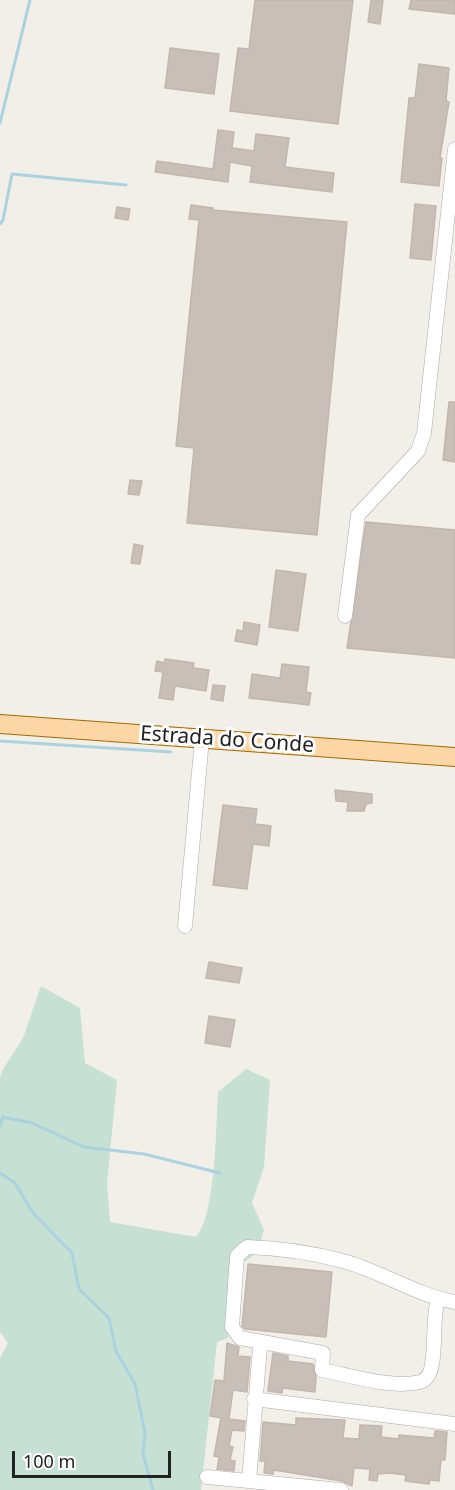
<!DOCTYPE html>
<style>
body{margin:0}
#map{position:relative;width:455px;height:1490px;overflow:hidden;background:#f2efe9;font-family:"Noto Sans",sans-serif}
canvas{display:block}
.scale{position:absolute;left:12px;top:1451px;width:159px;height:27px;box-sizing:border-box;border:3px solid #222;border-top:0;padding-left:8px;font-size:18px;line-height:21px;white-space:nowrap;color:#222;-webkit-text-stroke:4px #fff;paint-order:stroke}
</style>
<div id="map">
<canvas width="455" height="1490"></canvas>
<div class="scale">100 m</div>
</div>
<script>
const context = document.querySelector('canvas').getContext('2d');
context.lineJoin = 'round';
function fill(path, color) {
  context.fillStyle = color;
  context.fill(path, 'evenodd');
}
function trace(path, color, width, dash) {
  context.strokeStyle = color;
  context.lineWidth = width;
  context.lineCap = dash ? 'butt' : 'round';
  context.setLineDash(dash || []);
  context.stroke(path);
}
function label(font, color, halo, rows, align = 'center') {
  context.font = font + ' "Noto Sans",sans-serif';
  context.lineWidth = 6;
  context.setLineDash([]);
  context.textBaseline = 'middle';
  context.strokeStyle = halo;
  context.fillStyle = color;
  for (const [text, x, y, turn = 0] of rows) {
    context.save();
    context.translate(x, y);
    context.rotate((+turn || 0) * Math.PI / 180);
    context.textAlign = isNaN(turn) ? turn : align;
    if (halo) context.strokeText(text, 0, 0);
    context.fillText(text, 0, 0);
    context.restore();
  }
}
fill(new Path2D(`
 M41,986L80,1008L85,1063L117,1080L107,1184L110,1222L196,1237C216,1216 216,1124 218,1092L246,1069L270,1080L264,1167L252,1203L264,1230L257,1253L232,1270L228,1338L217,1342L201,1490H0V1358L8,1343L0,1332V1078L3,1069L23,1038Z`), '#c6e0d4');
trace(new Path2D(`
 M0,123L30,0
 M0,224L3,220L12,174L126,185
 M0,741L171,752
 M0,1126L3,1117L32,1123L84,1147L144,1154L220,1173
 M0,1173L15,1183L33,1213L72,1253L79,1289L109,1318L116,1351L135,1384L145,1433L143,1454L153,1490`), '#aad3df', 3);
const building = new Path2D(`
 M255,0H353L338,124L230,111L238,48L249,49Z
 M371,0H383L380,24L368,22Z
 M411,0H455V14L409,9Z
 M170,48L219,54L214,94L165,88Z
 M419,64L449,68L446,101L449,102L440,158H442L439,186L401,182L409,98H415Z
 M218,130L234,132L232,148L254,151L256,134L289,138L285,167L334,173L332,192L250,182L252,166L230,162L228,182L155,172L157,161L213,169Z
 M415,204L436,206L431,260L410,258Z
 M191,205L213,208V210L347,222L317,535L187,523L194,448L176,446L199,220L189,219Z
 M117,207L130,209L128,220L115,218Z
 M449,402H455V462L443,460Z
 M130,480L142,481L139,495L128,494Z
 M366,522L455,530V658L347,648Z
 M134,544L143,546L140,564L131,563Z
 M276,570L306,574L298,631L269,627Z
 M244,622L260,625L257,645L235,641L237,630L243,631Z
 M165,659L194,663L193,668L209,670L206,691L175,686L173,700L159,698L163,672L155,671L157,661L164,663Z
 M282,664L309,667L306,692L311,693L309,705L249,698L252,674L280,678Z
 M213,685L225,686L223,701L211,699Z
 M335,790L372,794V803L366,804L364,811H347L348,802L336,801Z
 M223,805L257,809L255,824L271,826L269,846L253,844L247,889L213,885Z
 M209,962L242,968L239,983L206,978Z
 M209,1016L235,1020L230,1047L205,1043Z
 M248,1264L332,1272L326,1337L245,1329L242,1326Z
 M227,1343L239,1347L238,1356L250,1357L247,1392L233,1390L229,1419L245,1421L244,1431L232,1430L229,1446L233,1447L230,1460L235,1461L234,1471L217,1469L219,1457L214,1456L221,1418L210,1416L215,1380L224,1381Z
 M273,1353L288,1356V1361L313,1364L316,1377L315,1392L283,1388L282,1393L268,1391Z
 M296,1418L345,1420L343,1438L359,1439L360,1425L382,1426L381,1437L399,1439V1435L434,1438L435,1431L447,1432L445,1460H441L439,1481L430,1480L429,1484L405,1481L406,1475L389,1473L378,1474L377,1481L369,1480L370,1469L354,1468L352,1486L342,1481L274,1470L273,1474L264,1473L265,1461H260L263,1422L296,1425Z`);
fill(building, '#c7bfb8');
trace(building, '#c4b6ab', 1.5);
const minor = new Path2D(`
 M345,616L358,515L418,451L424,433L455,149
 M185,926L202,739
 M438,1299C432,1321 436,1342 432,1364C431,1372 427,1380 420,1382C392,1389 349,1375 322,1370L323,1353L240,1338L232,1327L237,1256L247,1247C278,1248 313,1253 343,1261C381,1271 415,1295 455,1302
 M254,1399L455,1424
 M207,1477L341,1490
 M249,1481L260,1347`);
const major = new Path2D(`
 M0,724L455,757`);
trace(minor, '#a9a9a9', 15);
trace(major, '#a06b00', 20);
trace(minor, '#fff', 14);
trace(major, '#fcd6a4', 18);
label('21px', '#222', '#fff', [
 ["Estrada do Conde",227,740,4]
]);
</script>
